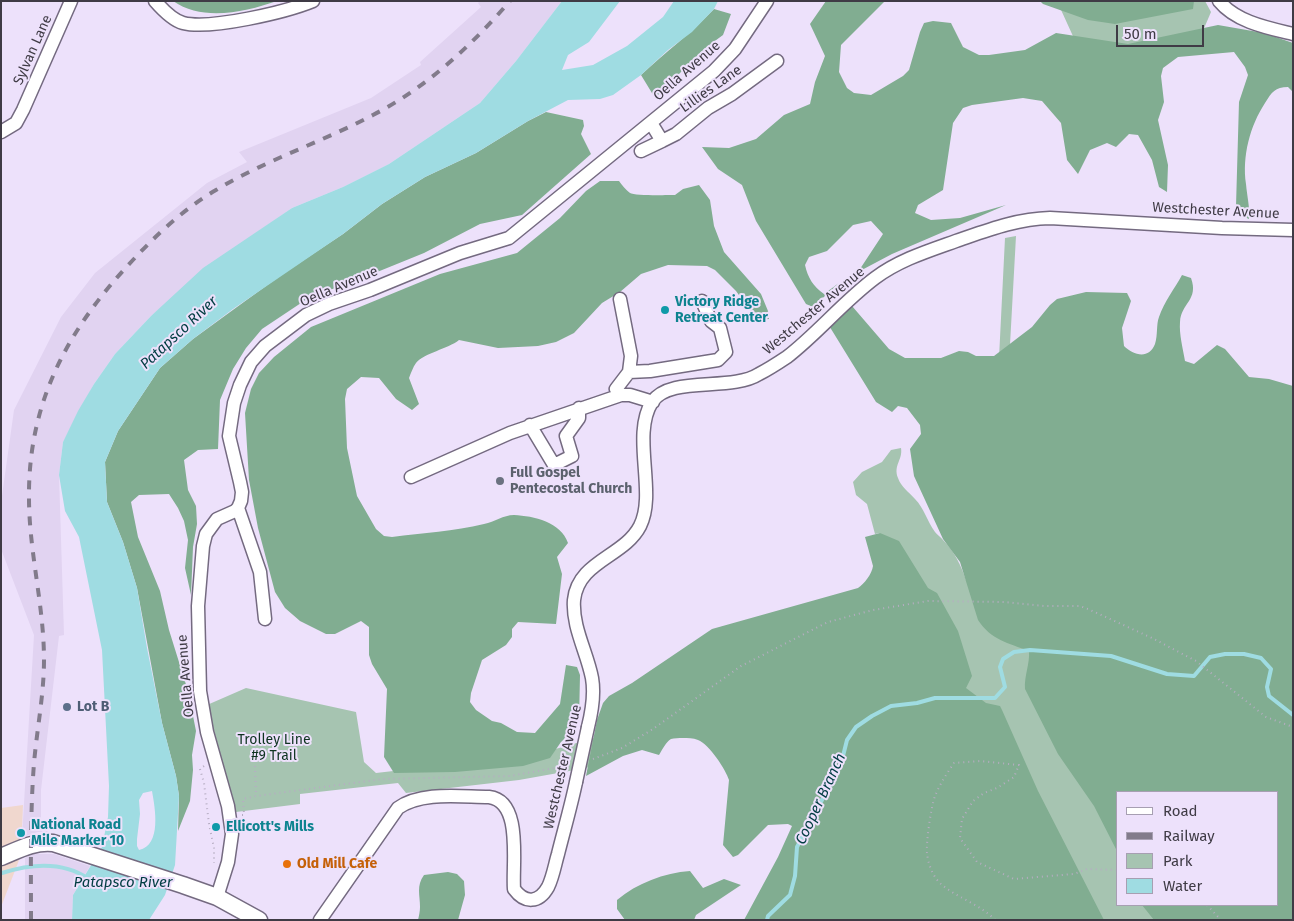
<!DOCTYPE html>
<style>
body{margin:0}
#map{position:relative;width:1294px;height:921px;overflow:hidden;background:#ede1fb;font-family:"Fira Sans",sans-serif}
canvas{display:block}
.frame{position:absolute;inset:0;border:2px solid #3f3b45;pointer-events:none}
.legend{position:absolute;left:1116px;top:791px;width:162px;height:115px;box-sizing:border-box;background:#ede1fb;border:1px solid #a79fb2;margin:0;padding:6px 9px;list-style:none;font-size:15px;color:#3f3b45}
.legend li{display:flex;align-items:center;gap:10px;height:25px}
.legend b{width:25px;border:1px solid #a79fb2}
.scale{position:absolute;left:1116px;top:25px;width:88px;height:22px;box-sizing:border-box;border:2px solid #3f3b45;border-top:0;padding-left:6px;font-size:15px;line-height:18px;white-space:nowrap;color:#3f3b45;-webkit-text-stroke:4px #ede1fb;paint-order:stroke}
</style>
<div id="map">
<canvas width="1294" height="921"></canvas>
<div class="frame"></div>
<ul class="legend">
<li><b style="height:6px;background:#fff"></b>Road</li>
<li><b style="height:6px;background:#827b8b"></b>Railway</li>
<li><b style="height:14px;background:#a6c4b1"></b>Park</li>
<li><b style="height:14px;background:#9fdce2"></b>Water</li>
</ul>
<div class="scale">50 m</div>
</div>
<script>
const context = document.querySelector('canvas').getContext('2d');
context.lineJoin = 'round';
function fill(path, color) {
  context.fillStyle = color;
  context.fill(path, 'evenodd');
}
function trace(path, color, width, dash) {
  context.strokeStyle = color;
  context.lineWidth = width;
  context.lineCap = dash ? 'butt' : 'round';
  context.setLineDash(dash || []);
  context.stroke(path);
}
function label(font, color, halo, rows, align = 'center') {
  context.font = font + ' "Fira Sans",sans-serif';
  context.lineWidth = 4;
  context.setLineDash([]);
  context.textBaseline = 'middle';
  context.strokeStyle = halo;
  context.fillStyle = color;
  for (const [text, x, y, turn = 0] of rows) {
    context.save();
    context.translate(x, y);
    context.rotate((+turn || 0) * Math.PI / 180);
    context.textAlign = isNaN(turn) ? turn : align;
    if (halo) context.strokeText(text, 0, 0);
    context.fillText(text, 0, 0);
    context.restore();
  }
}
fill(new Path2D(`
 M23,805L21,855L1,907V808Z`), '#f0d7ce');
fill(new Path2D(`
 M480,1H562L516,61L480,103L389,164L343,187L292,208L249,238L151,316L115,354L94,384L63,442L59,475L64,635L59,636L41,790V822L48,832H38L22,837L34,635L1,549V503L14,410L61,317L95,273L207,183L247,162L239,152L371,98L421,65L420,62L481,7L478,3Z
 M34,854H54L90,866L73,895L72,920H25V858Z`), '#e1d3f1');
fill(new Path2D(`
 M1057,1H1205L1211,12L1202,33L1082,56Z
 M1016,236L1007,399L1268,666L1293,920H927L958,631L586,768L519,780L406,793L398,783L300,794V804L236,812L207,705L246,688L356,712L364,762L376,773L515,757L552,750L601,736L897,586L880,533L875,534L867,504L856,495L853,482L862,472L882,462L891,450L901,448C903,460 893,465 898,478C901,487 909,492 915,499C924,508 927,521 935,532C937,535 941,537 943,540C954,551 961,565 966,580L997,398L1005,238ZM1118,792H1278V905H1118Z`), '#a6c4b1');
fill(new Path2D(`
 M173,1H277C245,12 203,22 173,1Z
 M826,1H885L841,45L839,72L847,88L854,93L871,95L903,76L909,70L920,32L924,23L933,21L951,23L963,47L979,55H989L1025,50L1056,33L1128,44L1218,25L1264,33L1293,43V92L1288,87C1275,87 1272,92 1265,103C1250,126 1242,156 1246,184C1247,196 1250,207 1249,219L1240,215L1236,206L1239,102L1248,75L1245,67L1234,52L1178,57L1163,68L1161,76L1164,102L1158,120L1168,165L1167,192L1159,187L1152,160L1138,135L1129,134L1116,147L1107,143L1090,150L1078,174L1067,160L1061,123L1042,101L1023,98L972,105L963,108L953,123L943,190L918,205L915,213L931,220L960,218L1006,205L892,254L858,272L883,234L871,221L853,225L827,251L809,257L805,265C808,278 813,286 824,294L839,283L813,307L806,304L756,221L742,185L718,169L702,147L729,148L756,139L784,115L810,104L815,82L825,56L810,24Z
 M1040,1H1194L1193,9L1115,24L1088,20L1043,4Z
 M714,9L731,14L723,35L704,49L655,98L641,75C666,52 691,33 714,9Z
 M546,112L583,120L584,126L581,134L591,154L522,215L480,224L424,253L355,281L310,297L262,329L246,348L233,369L220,400L218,449L198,450L184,460L188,490L196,506L197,524L193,547L191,595L185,568L188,540L184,521L178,508L169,494L139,495L131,502L138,537L160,591L169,630L188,691L196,731L192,755L193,770L190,801L178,831L179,796L176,776L162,723L137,588L123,542L107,502L105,462L118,431L160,368L193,339L281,275L343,234L382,204L425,177L476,153L528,121Z
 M600,181H619C622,185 626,190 630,193C634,196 667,195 675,195L683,189L699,185L710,200L714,226L724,252L761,294L768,311L769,319L759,320L752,313L736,291L715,270L707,266L668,265L641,274L620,292L602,303L574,333L556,342L538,346L498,348L459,340C448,349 424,353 416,363C413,367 411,373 409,378L419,404L412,410L396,399L379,378L361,377L347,389L345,399L347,448L357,496L376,529L384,536L392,537C423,533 454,531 484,524C495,522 503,515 514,515C534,516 561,522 568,543L557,557L562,574L556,624L518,622L512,629V637L506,645L482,660L471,693L470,702L476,710L492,721L501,723L517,732L535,733L560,704L566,665L577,667L580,675L579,722L574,730L561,742L550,758L523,766L455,772L394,773L384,757L387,689L372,664L369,655V627L361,621L335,634H326L300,621L285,608L275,592L258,528L249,480L245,413L251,389L259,373L274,357L311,327L440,274L517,253L560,218L586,191Z
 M1182,275L1191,278C1199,300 1181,303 1180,322C1179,334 1183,349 1185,361L1194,364L1217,345L1225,349L1249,377L1269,379L1293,386V920H1154L1142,905H1278V792H1118V853L1094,806L1058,754L1025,689C1024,676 1030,664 1029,651C1008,643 991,640 978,620L960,562L943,539L914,476L910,449L921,434L920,425L907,408L898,406L892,412L876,402L828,324L852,306L889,349L905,358H941L959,351L968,352L976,356H994L1032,327L1050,305L1057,299L1086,292L1127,293L1131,301L1122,328L1124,346C1133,355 1149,360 1155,344C1158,335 1156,325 1159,317C1164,302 1175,288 1182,275Z
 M880,533L899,541L928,588L937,593L958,631L972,676L966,688L986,703L1000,706L1002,710L1038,791L1104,920H744L778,857L792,826L788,824L768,825L738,855L733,857L723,845L729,780C726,770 709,744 698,740C693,738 688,738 683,738C679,738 674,738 671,739C666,742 662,750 659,755L642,750L623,756L586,776L597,720L603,703L609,696L632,683L712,629L858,588C864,584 872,574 873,566L865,537Z
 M690,871L703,888L724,879L741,885L696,915L694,920H625L617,909V900C637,883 664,873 690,871Z
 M448,872L457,874L464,881L465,895L458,920H418C419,916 420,911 420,907C420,895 416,886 424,875Z`), '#81ad91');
fill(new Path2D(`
 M562,1H620L589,42L568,55L562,70L593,65L627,46L663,17L674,1H718L714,9L692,32L668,50L641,75L613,95L600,99L568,100L528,121L476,153L425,177L382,204L343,234L233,309L193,339L160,368L118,431L105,462L107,502L123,542L137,588L147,648L162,723L176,776L179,796L175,865L165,895L149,920H72L73,895L102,847L108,817L109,786L102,650L79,537L65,511L59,475L63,442L78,411L94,384L115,354L151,316L203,268L292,208L343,187L389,164L480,103L516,61ZM152,791C155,808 162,845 139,850L137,846V839L140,814L139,800L143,793Z`), '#9fdce2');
trace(new Path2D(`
 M2,873C30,864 63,861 89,879
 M767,920L768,916L790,895L795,876L797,847L841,764L847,740L856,727L872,716L891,706L917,703L935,698H995L1005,687L1000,667L1003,659L1014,652L1030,650L1111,656L1167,674L1194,676L1210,657L1225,654H1244L1261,658L1271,669L1267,687L1269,696L1293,715`), '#9fdce2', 4);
const minor = new Path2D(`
 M155,1C162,9 172,20 183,23C210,30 286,12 313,1
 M1219,1C1236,22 1268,28 1293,34
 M651,123L662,141L676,134L708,108L732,94L777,61
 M1,132L16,123L23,110L71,1
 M641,151L662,141
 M620,299L631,356L629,372L616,389L621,395H630L653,402
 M629,372L650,371L718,360L726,352L720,328L711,321L702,301
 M530,425L554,465L572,456L566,436L579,418V408
 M411,477L510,433L621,395
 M238,508L260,572L265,619
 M588,727C592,711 595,695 592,678C587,652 572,627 574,600C578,561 624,557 640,526C657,493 631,435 652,402C670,375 731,392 759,374C769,369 778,363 787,357C818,333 843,302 875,278C899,260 928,251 956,241C988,230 1016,219 1050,218L1222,228L1293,230
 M217,897L228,862L232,834L228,806L207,732L200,691L198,606L203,546L206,534L217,519L235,511L238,508L241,501L242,492L240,482L229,436L234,403L240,385L251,362L265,346L306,315L329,304L370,290L460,253L509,238L714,71L735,49L767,1
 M320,920L398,808C422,791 461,797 489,797C523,801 512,864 514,889C525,904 539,903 548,887C553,877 555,864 558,854C564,830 571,806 576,782`);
const major = new Path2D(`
 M1,857C18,850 34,841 53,843L183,885L217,897L259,920`);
trace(minor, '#746a80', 15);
trace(major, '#746a80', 19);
trace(new Path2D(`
 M593,759L622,748L653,729L741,666L828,622L873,610L928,601L1004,602L1044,606H1080L1088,609L1152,638L1196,661L1266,717L1293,727
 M204,766L200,769L204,783L209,824L214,848V863
 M255,766L256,796
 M242,815H244L243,799L256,796L383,779L510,776L566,766
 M1207,905L1221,920
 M995,920C980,904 957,898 941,884C933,877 928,864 927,853C926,842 931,807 935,796C940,784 947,773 954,763L980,761L1019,765L1014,777L997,788L984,793L973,801L962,819L960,838L977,862L1014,879L1074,874L1087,869L1118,870`), '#b6adc2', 2, [1, 4]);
trace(minor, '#fff', 12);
trace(major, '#fff', 16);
trace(new Path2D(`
 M31,920C31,868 30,815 34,763C37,729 44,694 44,660C44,605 29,552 29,498C28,402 68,329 132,261C157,234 185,208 216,190C266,160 322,142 373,115C427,87 470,47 510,1`), '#827b8b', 4, [9, 9]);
const minorBridge = new Path2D(`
 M576,782L588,727`);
trace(minorBridge, '#746a80', 15, []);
trace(minorBridge, '#fff', 12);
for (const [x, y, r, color] of [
 [665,310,5,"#0f9aa8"],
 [500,481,5,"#6b7280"],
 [67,707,5,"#5c6f8a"],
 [216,827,5,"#0f9aa8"],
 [21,833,5,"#0f9aa8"],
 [287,864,5,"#e8710a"]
]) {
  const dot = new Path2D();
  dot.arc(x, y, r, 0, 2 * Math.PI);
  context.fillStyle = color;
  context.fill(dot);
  trace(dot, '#ede1fb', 2);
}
label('14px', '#3f3b45', '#ede1fb', [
 ["Sylvan Lane",33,50,-66],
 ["Oella Avenue",687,71,-41],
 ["Lillies Lane",711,89,-35],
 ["Westchester Avenue",1216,211,3],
 ["Oella Avenue",339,287,-23],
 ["Westchester Avenue",814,311,-40],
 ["Oella Avenue",186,676,-95],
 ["Westchester Avenue",563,767,-77]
]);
label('bold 14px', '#0d838f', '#ede1fb', [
 ["Victory Ridge",675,302],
 ["Retreat Center",675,318],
 ["National Road",31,825],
 ["Mile Marker 10",31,841],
 ["Ellicott's Mills",226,827]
], 'left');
label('bold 14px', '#5b616d', '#ede1fb', [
 ["Full Gospel",510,473],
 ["Pentecostal Church",510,489]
], 'left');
label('bold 14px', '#4e5e75', '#ede1fb', [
 ["Lot B",77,707]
], 'left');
label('14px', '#0e3320', '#ede1fb', [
 ["Trolley Line",274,740],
 ["#9 Trail",274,756]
]);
label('bold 14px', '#c56008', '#ede1fb', [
 ["Old Mill Cafe",297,864]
], 'left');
label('italic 15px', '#013d42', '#ede1fb', [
 ["Patapsco River",179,333,-43],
 ["Cooper Branch",821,799,-65],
 ["Patapsco River",123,883]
]);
</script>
